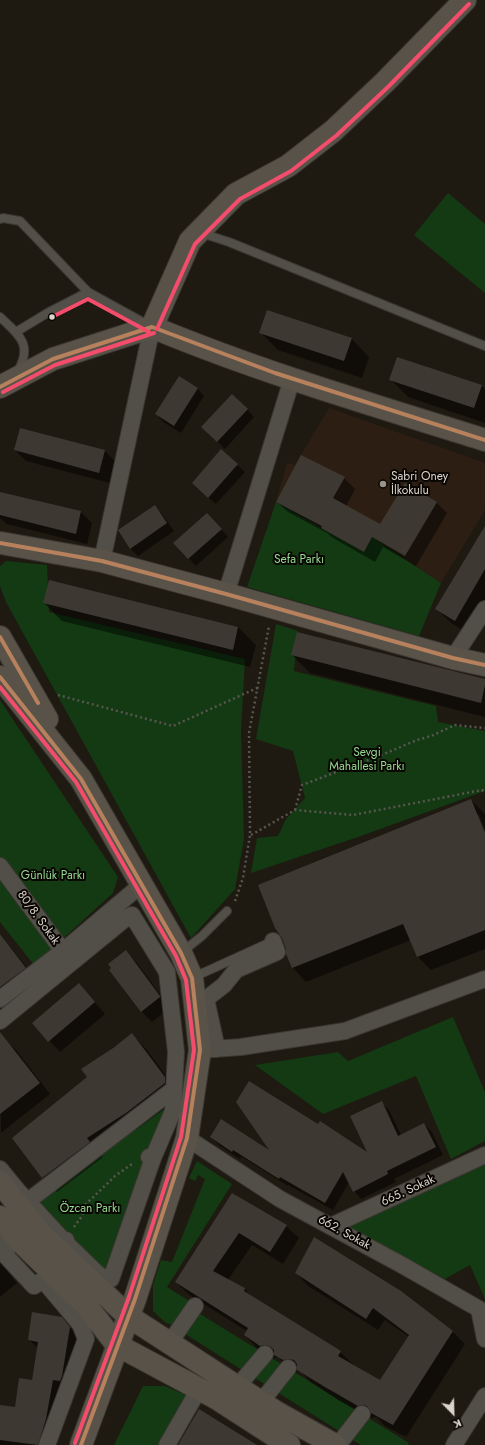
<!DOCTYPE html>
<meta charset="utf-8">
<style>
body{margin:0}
#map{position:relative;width:485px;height:1445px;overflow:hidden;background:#1e1a11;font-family:Jost,sans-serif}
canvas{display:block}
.north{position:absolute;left:433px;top:1393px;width:40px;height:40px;-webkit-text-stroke:3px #090602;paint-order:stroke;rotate:157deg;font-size:11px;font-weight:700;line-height:16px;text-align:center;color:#dad4cb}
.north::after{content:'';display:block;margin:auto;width:14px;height:18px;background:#dad4cb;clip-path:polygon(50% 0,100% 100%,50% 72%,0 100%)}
</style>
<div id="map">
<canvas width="485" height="1445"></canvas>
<div class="north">K</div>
</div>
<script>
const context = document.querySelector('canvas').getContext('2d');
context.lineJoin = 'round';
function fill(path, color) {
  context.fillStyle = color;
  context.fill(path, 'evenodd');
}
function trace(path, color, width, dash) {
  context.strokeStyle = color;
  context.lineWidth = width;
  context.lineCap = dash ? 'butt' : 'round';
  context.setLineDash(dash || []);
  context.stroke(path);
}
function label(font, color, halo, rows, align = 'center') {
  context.font = font + ' Jost,sans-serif';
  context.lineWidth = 4;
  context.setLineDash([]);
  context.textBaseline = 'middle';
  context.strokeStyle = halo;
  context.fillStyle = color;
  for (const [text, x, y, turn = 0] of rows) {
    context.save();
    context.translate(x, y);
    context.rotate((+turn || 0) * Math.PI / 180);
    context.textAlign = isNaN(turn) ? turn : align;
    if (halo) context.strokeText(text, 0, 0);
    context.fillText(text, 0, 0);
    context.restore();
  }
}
fill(new Path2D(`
 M329,408L485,463V510L441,583L373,537L364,552L276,502L287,463L295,465Z`), '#2d1e14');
fill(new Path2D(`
 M448,193L485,224V293L414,235Z
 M276,502L364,552L372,537L441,583L419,636L247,587Z
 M6,561L47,565L49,612L245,659L241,730L244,839L235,889L191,938L6,602L0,586V566Z
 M276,624L298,631L294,671L436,706L438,722L485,731V791L358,837L251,873L257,838L278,836L286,819L305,798L293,751L256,739Z
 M0,700L118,877L113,893L34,965L0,922Z
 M453,1017L485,1092V1141L451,1159L416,1076L323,1114L255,1065L338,1052L348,1061Z
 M168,1105L107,1277L36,1203Z
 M197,1161L232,1184L167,1287L191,1302L176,1326L166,1323L153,1311V1285L161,1260L172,1262L205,1179L198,1175L195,1181L189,1178Z
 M485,1162V1299L470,1265L445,1279L346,1226Z
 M197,1312L409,1443L408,1445H361L182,1332Z
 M143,1386H165L192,1398L164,1445H114Z`), '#133a12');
fill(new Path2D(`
 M260,332L352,339L369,357L362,378L278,350Z
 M390,379L482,386L485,389V423L408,397Z
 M197,388L204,396L181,433L163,422L156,414Z
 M247,409L254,417L225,449L210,434Z
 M21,429L105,451L116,462L110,483L26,461L15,450Z
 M237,465L245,472L216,504L200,490Z
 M344,478L355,489L346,506L380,526L436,502L447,513L416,566L383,547L375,562L333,538L327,533L288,512L277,502Z
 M1,493L81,512L92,523L87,544L7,524L0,518Z
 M155,507L162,514L174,531L138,556L131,549L120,531Z
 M214,521L228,537L196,566L174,543Z
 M485,528V608L469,634L451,623L437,609Z
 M44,603L238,627L256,645L250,667L62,621Z
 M292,655L485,680V717L310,673Z
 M471,800L485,814V830L479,815H477L485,835V949L431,970L418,957L411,940L306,982L293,968L287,954Z
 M0,934L36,979L0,1007Z
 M126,952L137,963L170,1008L152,1022L141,1011Z
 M79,984L105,1014L60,1052L33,1023Z
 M132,1034L146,1049L179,1093V1098L140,1127L100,1152L103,1157L57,1192L43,1178L13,1138L89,1077L83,1069Z
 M5,1040L16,1050L50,1094L1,1133L0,1043Z
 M381,1102L389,1110L401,1135L424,1124L432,1132L443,1155L394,1179L396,1182L361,1199L354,1191L349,1182L333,1210L288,1185V1186L242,1157L240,1159L219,1145L211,1137L272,1153L318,1125L370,1155Z
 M232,1194L286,1226L299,1238L283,1264L252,1245L228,1280L245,1289L255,1300L340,1352L353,1364L381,1382L409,1337L385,1320L378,1330L308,1286L296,1273L453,1332L465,1344L406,1437L385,1426L376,1417L371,1418L338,1400L311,1382L300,1371L296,1372L288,1367L278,1357L274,1358L257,1348L245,1335L247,1331L188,1294L176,1282Z
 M0,1262L17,1283L0,1297Z
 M61,1318L83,1341L56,1445H0V1406L16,1408L32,1381L38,1348L29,1340Z`), '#0007');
fill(new Path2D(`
 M267,310L352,338L344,361L259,333Z
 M397,357L482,385L474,408L389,380Z
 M179,376L198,388L174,426L155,414Z
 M232,394L248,409L217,442L201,427Z
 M20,428L105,450L99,473L14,450Z
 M221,449L238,464L208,498L192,483Z
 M301,455L345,477L333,498L380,524L405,483L437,502L405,556L372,537L364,552L321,528L322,526L276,502Z
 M0,492L81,511L76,534L0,515Z
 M155,505L167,523L130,549L118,530Z
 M207,513L222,529L188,559L173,543Z
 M485,526V569L455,621L435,609Z
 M49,580L238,627L233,650L43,603Z
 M297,632L485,679V685L481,703L291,655Z
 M471,799L485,833V930L417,957L403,924L292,968L286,954V949L282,938L275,928L258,885Z
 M0,934L26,968L0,987Z
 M126,950L160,996V997L141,1012L109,970L111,968L108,964Z
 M79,983L95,1002L48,1042L32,1023Z
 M0,1032L40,1083L0,1114Z
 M132,1033L165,1077V1083L126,1113L87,1138L90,1142L42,1178L12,1138L87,1077L81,1069L113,1048Z
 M249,1081L318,1124L320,1121L367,1152L350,1116L382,1101L398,1136L424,1123L436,1147L387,1171L388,1174L353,1192L343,1172L325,1203L280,1177L279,1179L233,1150L232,1152L210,1137L221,1119L269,1150L236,1102Z
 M232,1193L287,1225L270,1252L239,1233L213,1271L245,1288L244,1291L341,1351L338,1356L380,1380L409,1335L373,1308L366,1319L295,1273L314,1237L401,1291L453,1331L393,1425L371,1413L367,1406L363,1405L358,1406L325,1387L297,1370V1364L294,1360L289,1359L283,1360L274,1355V1350L271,1347L266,1345L260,1346L244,1335L248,1328L175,1282Z
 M32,1312L62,1317L70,1327L62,1376L60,1381L53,1380L46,1419L38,1445L0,1440V1405L15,1407L19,1378L32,1380L38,1342L28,1340Z
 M199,1409L257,1445H178Z`), '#3d3932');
const lane = new Path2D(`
 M0,219L3,218L20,221L88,292L148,325
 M201,233L229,242L485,346
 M0,317C19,335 33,344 18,371
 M16,332L49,312L88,292
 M182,952L202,936L227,911
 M194,977L273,941`);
const street = new Path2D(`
 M102,561L152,327
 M226,594L292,379
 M453,658L485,609
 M0,866L63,951
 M0,999L63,951L141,885
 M0,1021L126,918L132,915L167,972L176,1052L173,1111L153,1158
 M217,1049L206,999L224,985L236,970L277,952L273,941
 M200,1050L241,1047L345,1031L485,979
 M187,1138L280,1199L402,1265L479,1309L485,1339
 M0,1169L18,1191L65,1242
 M28,1201L174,1089
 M331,1226L485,1155
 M0,1236L8,1245L6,1256L34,1286L43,1280L80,1324L86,1339L47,1445
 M66,1240L65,1242L98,1274L107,1280L111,1279L153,1158L149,1157
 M169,1344L195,1306
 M237,1387L265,1354
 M261,1402L288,1368
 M167,1445L199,1389
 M338,1445L362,1414
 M454,1445L485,1396`);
const secondary = new Path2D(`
 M152,327L190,241L236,194L288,166L333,131L385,82L465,0
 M152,327C260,372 373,405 485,440
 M0,387L53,359L152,327
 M0,543H1L102,561L226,594L453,658L485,665
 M0,637L47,719
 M0,677L81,779L181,953L192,978L200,1050L187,1138L135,1299L81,1445
 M0,1182L39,1232L128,1316L276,1412L335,1445
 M0,1217L20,1241L85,1304L117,1345L216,1398L289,1445`);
trace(lane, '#3a3631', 10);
trace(street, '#3a3631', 18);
trace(secondary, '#3a3631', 24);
trace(new Path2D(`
 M58,695L173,726L257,688
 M295,810L302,785L384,754L417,740L431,736L455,725L485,728
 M251,835L295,810L353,815L482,790L485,793
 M235,901L243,878L250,835L249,733L269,626
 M74,1227L82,1216L86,1204L115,1176L132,1164`), '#595650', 2.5, [2, 3]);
trace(lane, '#524f48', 8);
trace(street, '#524f48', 16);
trace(secondary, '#585249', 22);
trace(new Path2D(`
 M0,387L53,359L152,327L275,373L485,440
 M0,543L102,561L226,594L453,658L485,665
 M0,637L38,703
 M0,677L81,779L181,953L192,978L200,1050L187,1138L135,1299L81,1445`), '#b6815c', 4);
trace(new Path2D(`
 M52,317L88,299L149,332
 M157,329L195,244L240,199L291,171L337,135L389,86L469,4
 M3,392L55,365L154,333
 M0,687L76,782L176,956L186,980L194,1050L181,1137L129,1297L75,1443`), '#f44d6c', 4);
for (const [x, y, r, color] of [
 [52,317,3.5,"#dad4cb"],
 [383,484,4,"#98938a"]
]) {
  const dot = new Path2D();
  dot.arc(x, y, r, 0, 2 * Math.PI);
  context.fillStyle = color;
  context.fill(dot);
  trace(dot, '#090602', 1.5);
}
label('12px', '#dad4cb', '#090602', [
 ["Sabri Oney",391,477],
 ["İlkokulu",391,491]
], 'left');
label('12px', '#93d890', '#090602', [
 ["Sefa Parkı",299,560],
 ["Sevgi",367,753],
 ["Mahallesi Parkı",367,767],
 ["Günlük Parkı",53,876],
 ["Özcan Parkı",90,1209]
]);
label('12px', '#dad4cb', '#090602', [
 ["80/8. Sokak",38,918,54],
 ["665. Sokak",408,1191,-25],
 ["662. Sokak",344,1233,29]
]);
</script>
